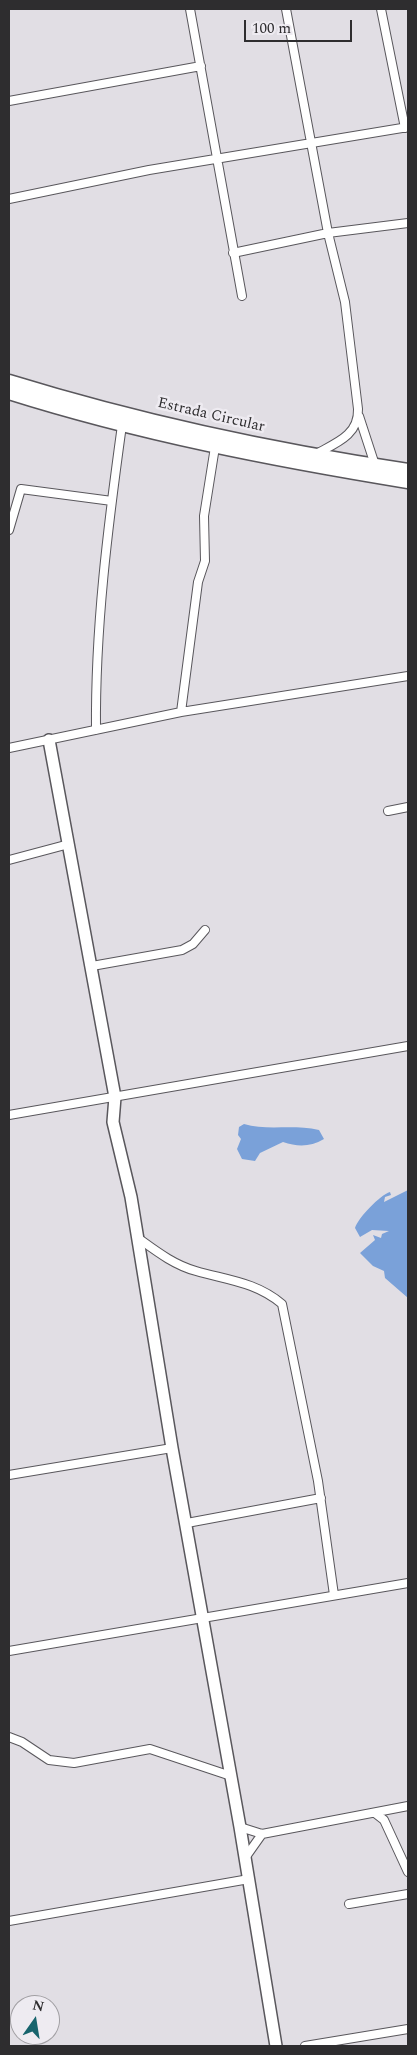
<!DOCTYPE html>
<style>
body{margin:0}
#map{position:relative;width:417px;height:2055px;overflow:hidden;background:#e1dee4;font-family:Spectral,serif}
canvas{display:block}
.frame{position:absolute;inset:0;border:10px solid #2e2d2f;pointer-events:none}
.north{position:absolute;left:10px;top:1995px;width:50px;height:50px;box-sizing:border-box;background:#eeebf1;border:1px solid #a19fa3;border-radius:50%;rotate:13deg;font-size:14px;font-weight:700;line-height:20px;text-align:center;color:#2e2d2f}
.north::after{content:'';display:block;margin:auto;width:18px;height:22px;background:#17646d;clip-path:polygon(50% 0,100% 100%,50% 72%,0 100%)}
.scale{position:absolute;left:244px;top:20px;width:108px;height:22px;box-sizing:border-box;border:2px solid #2e2d2f;border-top:0;padding-left:6px;font-size:15px;line-height:18px;white-space:nowrap;color:#2e2d2f;-webkit-text-stroke:4px #eeebf1;paint-order:stroke}
</style>
<div id="map">
<canvas width="417" height="2055"></canvas>
<div class="frame"></div>
<div class="north">N</div>
<div class="scale">100 m</div>
</div>
<script>
const context = document.querySelector('canvas').getContext('2d');
context.lineJoin = 'round';
function fill(path, color) {
  context.fillStyle = color;
  context.fill(path, 'evenodd');
}
function trace(path, color, width, dash) {
  context.strokeStyle = color;
  context.lineWidth = width;
  context.lineCap = dash ? 'butt' : 'round';
  context.setLineDash(dash || []);
  context.stroke(path);
}
function label(font, color, halo, rows, align = 'center') {
  context.font = font + ' Spectral,serif';
  context.lineWidth = 5;
  context.setLineDash([]);
  context.textBaseline = 'middle';
  context.strokeStyle = halo;
  context.fillStyle = color;
  for (const [text, x, y, turn = 0] of rows) {
    context.save();
    context.translate(x, y);
    context.rotate((+turn || 0) * Math.PI / 180);
    context.textAlign = isNaN(turn) ? turn : align;
    if (halo) context.strokeText(text, 0, 0);
    context.fillText(text, 0, 0);
    context.restore();
  }
}
fill(new Path2D(`
 M244,1124C266,1131 293,1124 319,1130L324,1139C310,1147 298,1147 283,1142L260,1153L255,1161L242,1159L237,1149L241,1139L238,1135L239,1127Z
 M408,1190V1298L385,1278L384,1271L373,1266L360,1253L375,1240L373,1235L381,1238L382,1234L389,1231L372,1230L360,1237L355,1228C358,1218 380,1195 390,1192L391,1195L385,1197L384,1202Z`), '#7aa1d9');
const street = new Path2D(`
 M190,9L242,296
 M286,9L328,233L345,302L358,409C359,435 336,443 316,454
 M381,9L405,128
 M9,101L201,66
 M9,199L149,170L408,127
 M233,253L328,233L408,223
 M359,416L375,465
 M9,530L21,489L112,501
 M181,712L198,582L205,561L204,516L215,447
 M96,730C95,628 108,526 122,425
 M9,748L181,712L408,676
 M388,811L408,807
 M9,860L69,844
 M92,966L182,950L193,944L205,930
 M9,1115L408,1046
 M138,1238C156,1251 174,1265 196,1271C227,1280 256,1282 282,1304L318,1481L334,1595
 M9,1475L172,1448
 M187,1523L321,1498
 M9,1651L408,1583
 M9,1737L22,1742L49,1760L74,1763L150,1749L231,1776
 M375,1813L384,1820L408,1872
 M240,1827L262,1834L408,1806
 M245,1858L262,1834
 M349,1904L408,1894
 M9,1921L249,1879
 M305,2046L408,2029`);
const secondary = new Path2D(`
 M49,740L115,1097L113,1122L131,1197L172,1448L240,1827L276,2046`);
const primary = new Path2D(`
 M9,381C139,421 273,450 408,470
 M9,393C139,434 273,460 408,482`);
trace(street, '#59575c', 10);
trace(secondary, '#59575c', 14);
trace(primary, '#59575c', 15);
trace(street, '#fff', 8);
trace(secondary, '#fff', 11);
trace(primary, '#fff', 12);
label('15px', '#2e2d2f', '#eeebf1', [
 ["Estrada Circular",211,416,13]
]);
</script>
